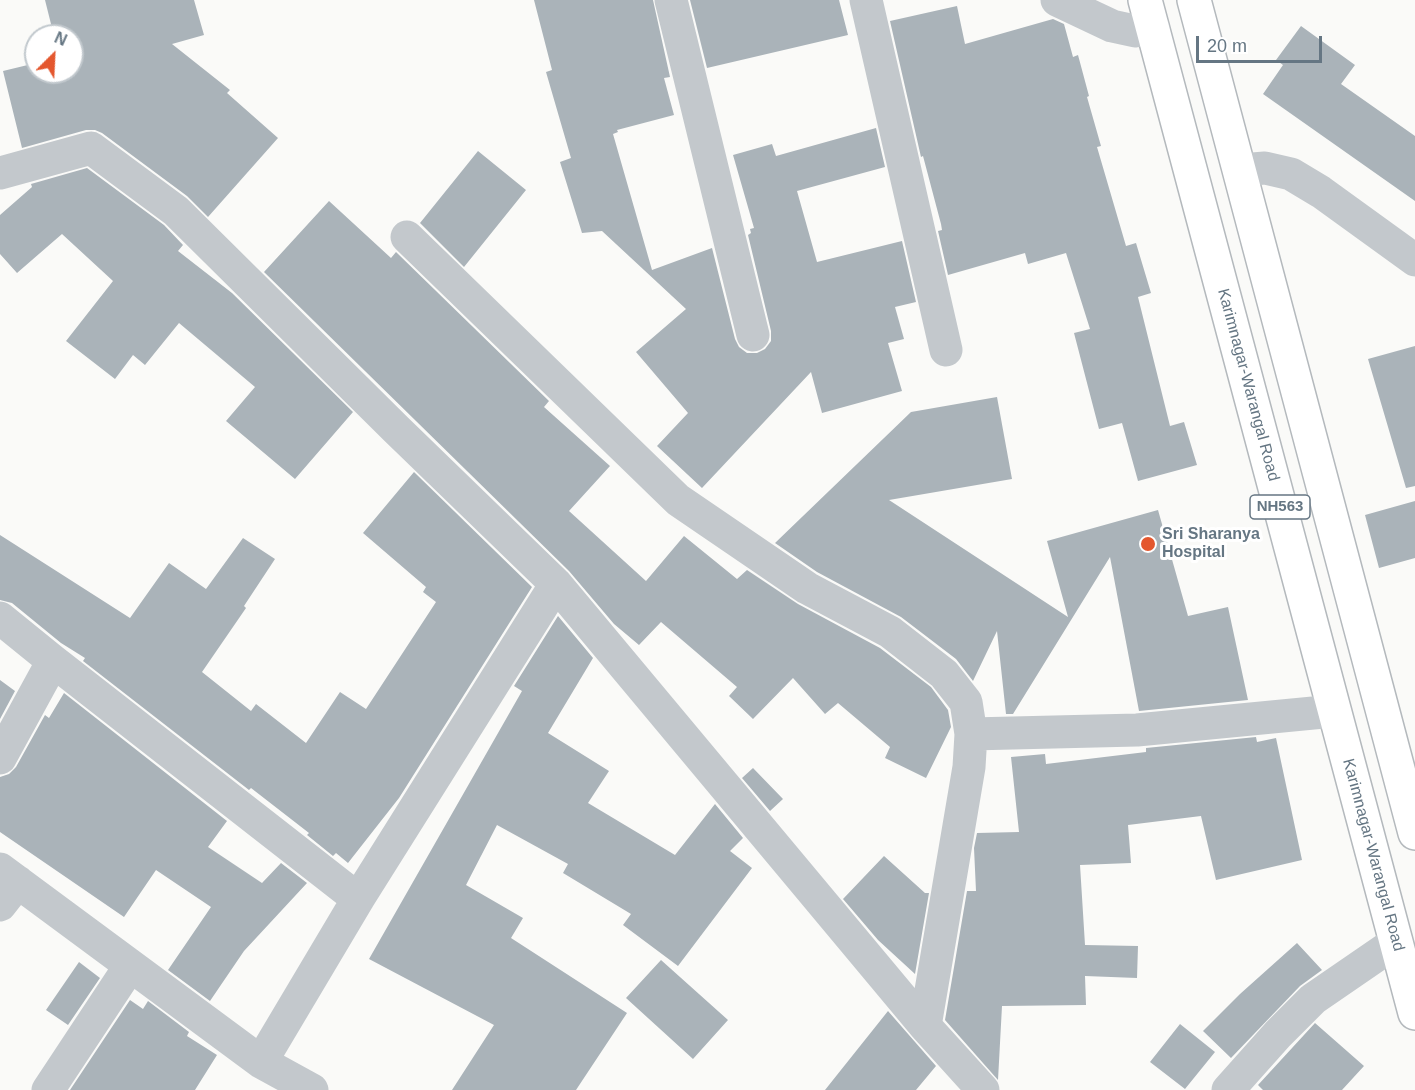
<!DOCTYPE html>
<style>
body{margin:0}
#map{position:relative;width:1415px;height:1090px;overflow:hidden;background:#fafaf8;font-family:Arial,sans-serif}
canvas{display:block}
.north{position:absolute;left:24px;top:24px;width:60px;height:60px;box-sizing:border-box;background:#fff;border:2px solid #c1c8cd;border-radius:50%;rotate:24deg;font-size:16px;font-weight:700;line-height:24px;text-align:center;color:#657683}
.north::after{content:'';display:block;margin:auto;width:21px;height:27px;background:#e4572e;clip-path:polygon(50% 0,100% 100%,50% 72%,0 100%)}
.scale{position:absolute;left:1196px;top:36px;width:126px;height:27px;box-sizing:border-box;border:3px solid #657683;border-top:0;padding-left:8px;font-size:18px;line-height:21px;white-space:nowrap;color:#657683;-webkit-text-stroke:4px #fff;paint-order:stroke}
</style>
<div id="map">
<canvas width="1415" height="1090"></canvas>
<div class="north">N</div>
<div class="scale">20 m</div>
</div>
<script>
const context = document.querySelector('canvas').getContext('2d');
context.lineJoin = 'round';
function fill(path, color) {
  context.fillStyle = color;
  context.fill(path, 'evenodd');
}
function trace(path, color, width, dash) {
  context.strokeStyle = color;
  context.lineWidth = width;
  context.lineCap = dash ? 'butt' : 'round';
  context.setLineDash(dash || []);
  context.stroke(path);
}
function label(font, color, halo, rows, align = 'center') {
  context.font = font + ' Arial,sans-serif';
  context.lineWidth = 6;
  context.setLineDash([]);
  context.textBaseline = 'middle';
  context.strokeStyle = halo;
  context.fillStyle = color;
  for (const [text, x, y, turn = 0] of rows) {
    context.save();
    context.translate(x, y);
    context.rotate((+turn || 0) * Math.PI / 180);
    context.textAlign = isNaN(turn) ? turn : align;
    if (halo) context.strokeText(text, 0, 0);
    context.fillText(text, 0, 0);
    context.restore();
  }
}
fill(new Path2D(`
 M45,0H194L204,35L172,44L230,90L227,93L278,138L208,217L187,196L102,133L95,130H86L22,148L3,71L36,63V72H72V36H54Z
 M534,0H653L670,77L664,78L674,115L617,130L618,132L613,134L652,270L712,248L735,339L739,347L747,353H757L765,349L771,341V331L748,235L751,233L750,229L754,228L733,155L772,144L776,156L876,128L885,167L797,191L817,262L902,241L916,302L895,307L904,339L888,343L902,391L822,413L811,372L702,488L657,446L688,413L636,352L686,309L602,231L582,233L560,162L571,158L546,72L552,70Z
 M690,0H839L848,35L707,68Z
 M957,6L965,44L1053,19L1064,24L1073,57L1078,55L1089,96L1087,97L1101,146L1097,147L1126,246L1136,243L1151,293L1138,297L1170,426L1184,422L1197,465L1138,481L1122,423L1099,429L1074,333L1090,329L1066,253L1028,264L1025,253L948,275L938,231L942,230L941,224L923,156L921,157L890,21Z
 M1301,26L1355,65L1341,84L1415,136V201L1263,94L1283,65L1276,60Z
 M478,151L526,190L464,267L420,223Z
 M87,168L164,225L183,245L178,251L232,293L353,412L295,479L226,421L255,387L179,323L145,365L133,355L115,379L66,341L113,281L62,234L17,273L0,254V215L32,187L31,184Z
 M329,201L391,258L396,252L549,401L544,407L610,466L569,511L646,581L684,536L737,579L747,570L798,604L880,648L931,687L948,710L951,727L926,778L885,758L890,747L838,703L825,714L793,678L753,719L729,696L737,687L661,622L639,645L614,624L569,571L264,272Z
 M1415,346V486L1406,488L1368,359Z
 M997,397L1012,479L889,500L1068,617L1047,541L1158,510L1188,616L1228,607L1248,700L1139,711L1110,557L1013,714H1006L997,631L973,681L956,659L901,617L817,572L775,543L911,412Z
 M414,472L532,587L399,798L348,863L336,853L333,856L307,835L309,833L251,788L249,790L83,661L85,658L61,643L12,603L0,600V535L130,618L169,563L206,589L243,538L275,559L244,606L246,608L202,672L251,711L256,704L306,743L340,692L366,709L436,602L423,592L426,587L363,533Z
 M1415,501V558L1379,568L1365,515Z
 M558,616L593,658L548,733L609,771L588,803L675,855L715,804L743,838L730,851L752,868L678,966L623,925L631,914L563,873L568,864L497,825L466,885L523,918L511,938L627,1013L576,1090H452L494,1025L369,959L522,691L514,686Z
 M0,680L15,691L0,719Z
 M64,693L227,821L208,847L262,883L281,863L307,883L244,951L210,1001L168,970L211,907L156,870L124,917L0,832V777L9,774L16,767L45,715L49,718Z
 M1256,737L1257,742L1276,738L1302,860L1216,880L1201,816L1128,825L1131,863L1080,865L1085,945L1138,946L1137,978L1085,976L1086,1005L1002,1006L998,1080L945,1020L967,891H976L974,848L977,833L1019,832L1011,757L1045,754L1046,764L1146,752V748Z
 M753,768L783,799L770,811L742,778Z
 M884,856L925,893H929L915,974L878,940L843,899Z
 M1297,943L1322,970L1300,986L1231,1058L1203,1031L1240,994Z
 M661,960L728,1020L693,1059L626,998Z
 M79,962L100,978L68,1025L46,1010Z
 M130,1000L143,1009L148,1001L189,1032L187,1036L217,1055L195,1090H70Z
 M888,1011L936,1066L916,1090H825Z
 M1315,1023L1364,1066L1342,1090H1263L1258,1085Z
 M1180,1024L1215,1052L1185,1089L1150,1062Z`), '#aab3b9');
const highway = new Path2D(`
 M1145,0L1415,1013
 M1194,0L1415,833`);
trace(highway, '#b4b9bd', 36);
trace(new Path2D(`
 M671,0L753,335
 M866,0L946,350
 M1057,0L1112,26L1135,31L1153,28
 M1240,170L1265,168L1291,174L1321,192L1415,260
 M0,173L91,148L176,211L396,429L556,584L925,1026L983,1090
 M407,237L678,500L807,588L890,632L944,674L966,702L971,734L969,767L925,1026
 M0,618L53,661
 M971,734L1137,730L1334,711
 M0,758L53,661L358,899
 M0,869L261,1062L312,1090
 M0,905L18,882
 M261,1062L358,899L556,584
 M48,1090L130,966
 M1228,1090L1278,1034L1313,999L1396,942`), '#c3c8cc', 33);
trace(highway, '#fff', 33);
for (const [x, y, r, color] of [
 [1148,544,8,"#e4572e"]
]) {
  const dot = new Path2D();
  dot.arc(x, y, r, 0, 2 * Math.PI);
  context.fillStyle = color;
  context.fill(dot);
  trace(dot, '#fff', 2);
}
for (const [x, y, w] of [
 [1280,507,60]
]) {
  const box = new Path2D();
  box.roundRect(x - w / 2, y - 12, w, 24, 4.5);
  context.fillStyle = '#fff';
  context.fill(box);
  trace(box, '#657683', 1.5);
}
label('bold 15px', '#657683', null, [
 ["NH563",1280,507]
]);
label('16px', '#657683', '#fff', [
 ["Karimnagar-Warangal Road",1248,385,75],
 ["Karimnagar-Warangal Road",1373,855,75]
]);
label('bold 16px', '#657683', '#fff', [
 ["Sri Sharanya",1162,535],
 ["Hospital",1162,553]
], 'left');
</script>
